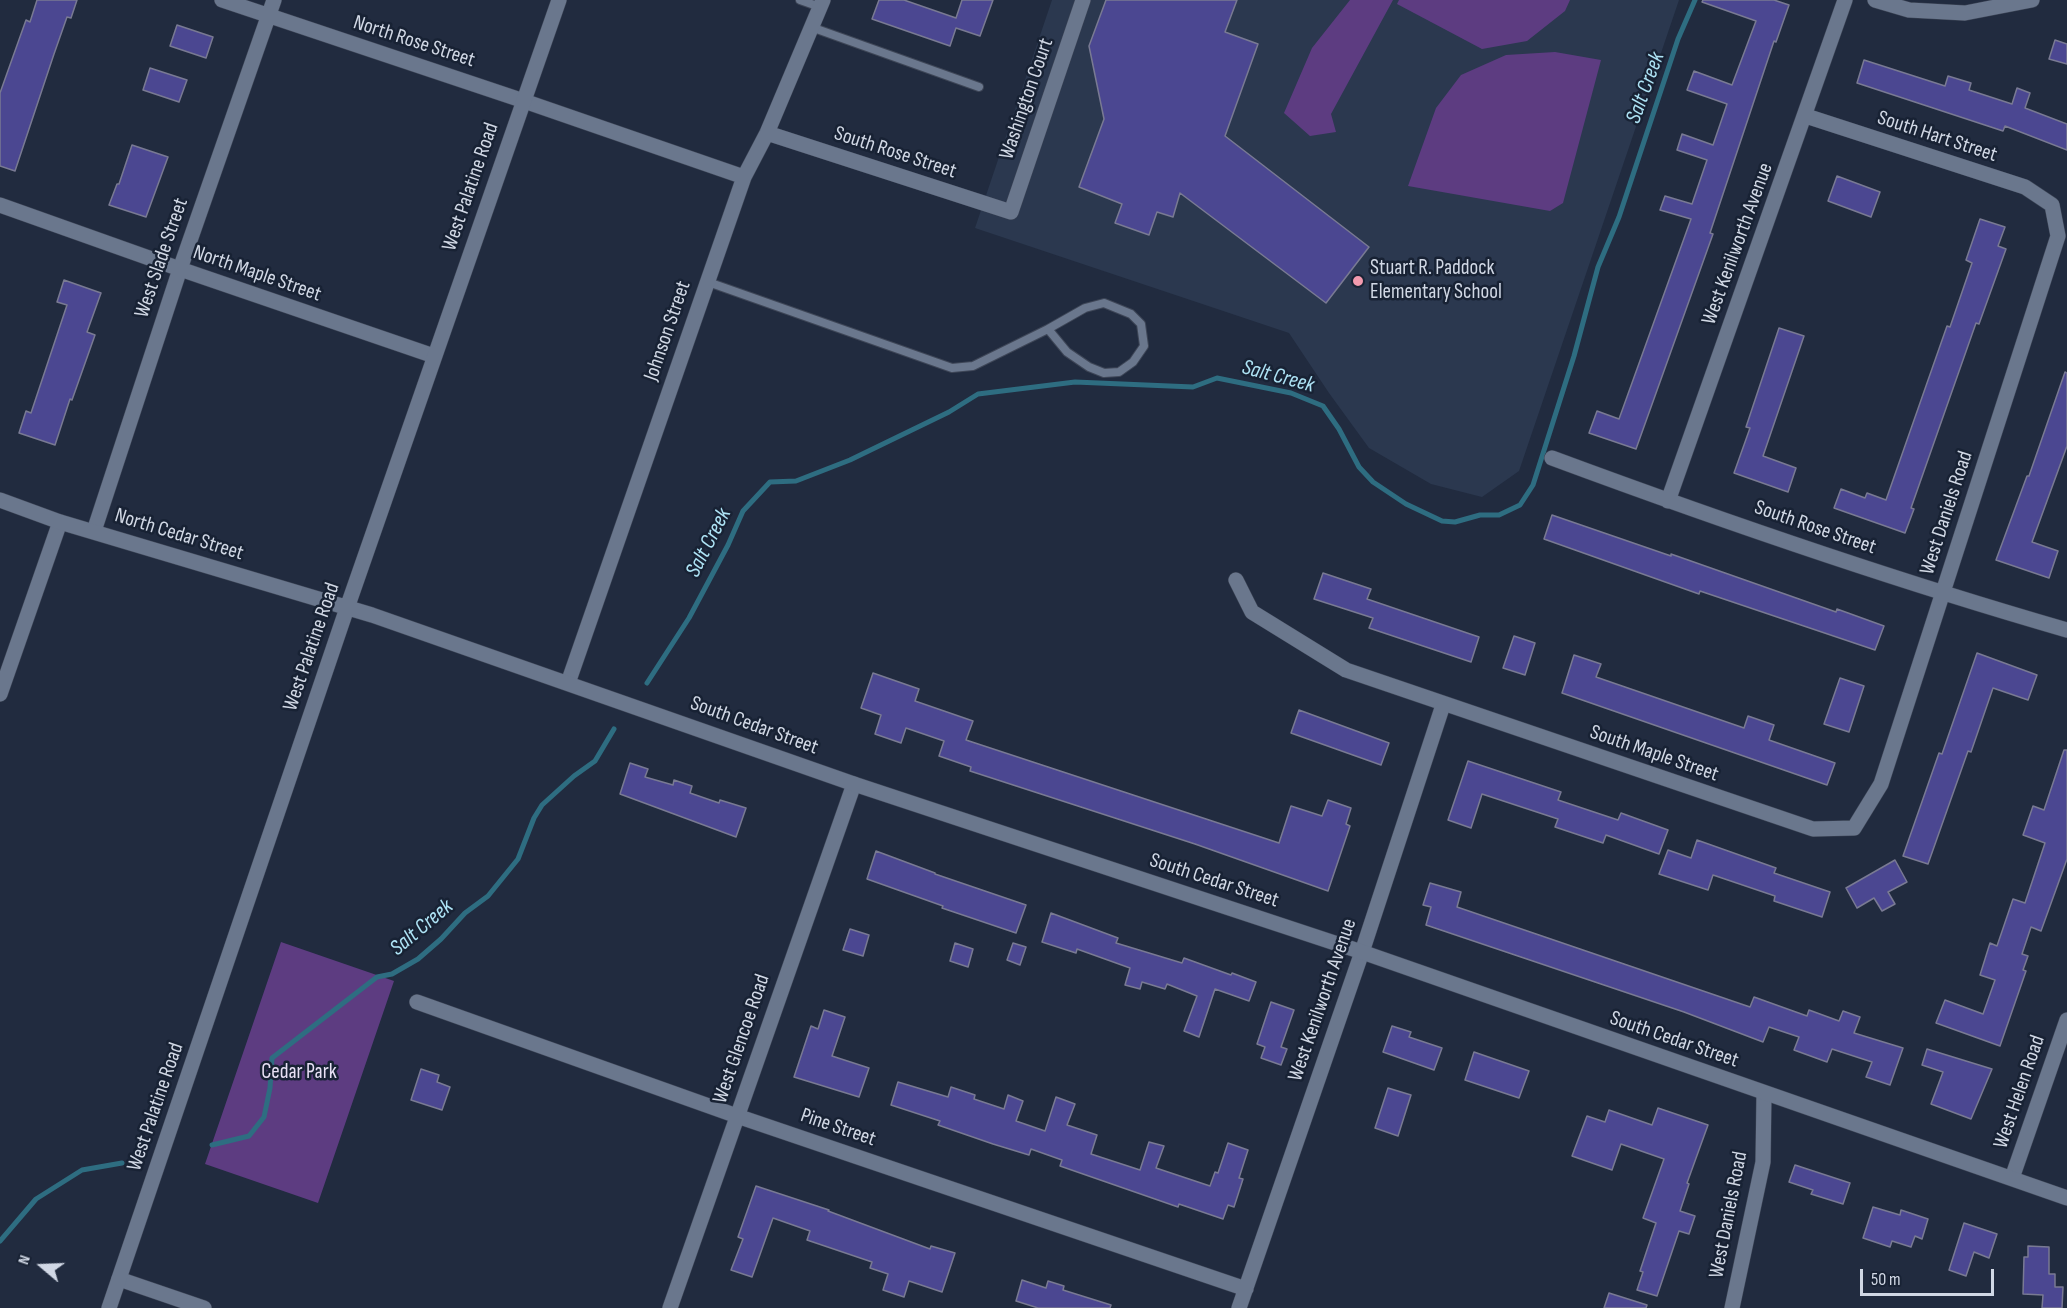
<!DOCTYPE html>
<style>
body{margin:0}
#map{position:relative;width:2067px;height:1308px;overflow:hidden;background:#212b3f;font-family:"Sofia Sans Condensed",sans-serif}
canvas{display:block}
.north{position:absolute;left:12px;top:1236px;width:60px;height:60px;-webkit-text-stroke:4px #182234;paint-order:stroke;rotate:289deg;font-size:16px;font-weight:700;line-height:24px;text-align:center;color:#d1d8e5}
.north::after{content:'';display:block;margin:auto;width:21px;height:27px;background:#d1d8e5;clip-path:polygon(50% 0,100% 100%,50% 72%,0 100%)}
.scale{position:absolute;left:1860px;top:1269px;width:134px;height:27px;box-sizing:border-box;border:3px solid #d1d8e5;border-top:0;padding-left:8px;font-size:18px;line-height:21px;white-space:nowrap;color:#d1d8e5;-webkit-text-stroke:4px #182234;paint-order:stroke}
</style>
<div id="map">
<canvas width="2067" height="1308"></canvas>
<div class="north">N</div>
<div class="scale">50 m</div>
</div>
<script>
const context = document.querySelector('canvas').getContext('2d');
context.lineJoin = 'round';
function fill(path, color) {
  context.fillStyle = color;
  context.fill(path, 'evenodd');
}
function trace(path, color, width, dash) {
  context.strokeStyle = color;
  context.lineWidth = width;
  context.lineCap = dash ? 'butt' : 'round';
  context.setLineDash(dash || []);
  context.stroke(path);
}
function label(font, color, halo, rows, align = 'center') {
  context.font = font + ' "Sofia Sans Condensed",sans-serif';
  context.lineWidth = 5;
  context.setLineDash([]);
  context.textBaseline = 'middle';
  context.strokeStyle = halo;
  context.fillStyle = color;
  for (const [text, x, y, turn = 0] of rows) {
    context.save();
    context.translate(x, y);
    context.rotate((+turn || 0) * Math.PI / 180);
    context.textAlign = isNaN(turn) ? turn : align;
    if (halo) context.strokeText(text, 0, 0);
    context.fillText(text, 0, 0);
    context.restore();
  }
}
fill(new Path2D(`
 M1052,0H1679L1519,471L1482,497L1431,484L1369,448L1329,393L1289,333L975,228Z`), '#2b384f');
fill(new Path2D(`
 M1350,0H1393L1331,114L1336,132L1310,136L1284,113L1312,48Z
 M1399,0H1570L1565,11L1527,41L1482,49L1397,4Z
 M1555,52L1601,60L1563,203L1550,211L1408,186L1436,108L1461,75L1506,55Z
 M281,942L394,981L318,1203L205,1164Z`), '#5d3c81');
trace(new Path2D(`
 M647,683L689,618L728,545L743,511L770,482L796,481L850,460L949,412L978,394L1075,382L1193,387L1217,378L1291,393L1323,406L1339,429L1359,467L1373,482L1406,504L1442,521L1455,522L1480,515H1499L1520,505L1533,485L1574,356L1598,267L1619,217L1678,39L1695,0
 M212,1145L249,1136L264,1117L270,1088L272,1058L377,977L392,974L418,959L441,939L465,913L488,896L518,859L534,818L542,805L574,776L595,761L614,729
 M0,1241L36,1199L82,1170L122,1163`), '#2e6d81', 5);
const building = new Path2D(`
 M37,0H77L71,18L67,17L54,54L15,171L0,166V93L26,20L30,22Z
 M879,0H904L956,18L962,0H993L980,36L956,28L950,46L872,19Z
 M1106,0H1237L1225,32L1258,44L1225,136L1369,247L1326,303L1180,193L1173,217L1157,212L1149,235L1115,223L1122,204L1079,187L1104,119L1089,46Z
 M1703,0H1774L1789,5L1776,42L1774,41L1710,233L1713,234L1636,449L1589,433L1597,411L1619,419L1691,219L1660,210L1665,196L1692,204L1707,160L1677,150L1682,134L1713,145L1727,104L1687,90L1694,71L1732,85L1756,21L1702,2Z
 M177,25L213,37L206,58L170,46Z
 M2055,40L2067,44V64L2049,59Z
 M1864,60L1945,86L1948,76L1971,83L1969,90L2012,104L2017,88L2030,93L2025,108L2067,124V150L2005,126L2003,131L1857,83Z
 M150,68L187,80L179,102L143,90Z
 M132,145L168,157L146,217L109,205L117,184H119Z
 M1837,176L1880,192L1871,217L1828,201Z
 M1980,219L2005,227L1998,246L2006,249L1979,324L1976,323L1911,508L1914,509L1905,533L1834,508L1841,489L1865,498L1867,493L1886,500L1947,326L1950,327L1972,263L1966,260Z
 M64,280L101,293L87,332L95,335L72,400L70,399L55,445L19,433L26,411L31,413L67,305L57,302Z
 M1779,328L1804,336L1763,456L1796,468L1788,492L1734,473L1750,428L1746,427Z
 M2065,372L2067,373V446L2032,542L2058,551L2049,578L1996,560L2027,476H2029Z
 M1552,515L1671,556V554L1836,612L1837,609L1884,626L1875,650L1700,591L1699,594L1544,539Z
 M1323,573L1371,589L1367,599L1479,637L1471,662L1369,628L1373,618L1314,599Z
 M1514,636L1535,643L1525,675L1503,668Z
 M1977,653L2037,675L2028,700L1993,688L1971,752L1968,751L1928,864L1903,856L1939,753L1942,754Z
 M1574,655L1601,664L1596,677L1744,728L1748,716L1774,725L1769,740L1835,763L1827,785L1562,693Z
 M873,673L919,689L915,701L973,721L966,740L1279,843L1291,806L1322,816L1328,800L1351,808L1346,824L1350,826L1328,891L1195,844L970,771L971,767L939,756L944,741L906,728L901,743L875,734L881,715L861,708Z
 M1840,678L1864,686L1849,732L1824,724Z
 M1299,710L1389,743L1381,765L1291,733Z
 M2064,750H2067V859L2041,931L2031,927L2022,954L2028,956L2023,970L2026,971L2000,1046L1936,1023L1945,1000L1983,1014L1995,980L1980,975L1990,943L1997,946L2013,899L2025,903L2045,843L2023,835L2033,806L2044,810Z
 M1468,761L1561,792L1558,800L1618,820L1621,813L1668,830L1659,854L1606,835L1603,843L1555,827L1558,819L1482,794L1471,828L1448,820Z
 M630,763L648,769L645,777L673,785L674,780L692,786L690,793L719,803L720,800L746,808L736,837L620,794Z
 M1697,840L1776,868L1774,873L1830,892L1822,917L1774,901L1775,896L1713,875L1708,890L1659,874L1668,850L1691,858Z
 M876,851L935,873V874L1026,905L1016,933L942,908L943,906L867,879Z
 M1895,860L1907,882L1888,892L1895,904L1882,911L1874,898L1857,908L1846,888Z
 M1430,883L1461,892L1457,907L1750,1007L1754,997L1807,1016L1809,1010L1839,1021L1843,1011L1860,1017L1854,1033L1903,1048L1890,1085L1866,1077L1872,1062L1832,1049L1827,1062L1794,1050L1799,1037L1769,1027L1763,1042L1684,1012L1426,925L1431,907L1423,905Z
 M1051,913L1118,938L1116,943L1182,963L1184,958L1231,975L1232,973L1256,982L1249,1001L1215,989L1199,1037L1184,1031L1197,996L1167,984L1165,989L1142,982L1140,989L1125,985L1130,968L1077,949L1076,953L1042,942Z
 M850,929L869,935L863,956L843,950Z
 M955,943L973,949L968,967L950,961Z
 M1013,943L1026,947L1020,965L1007,960Z
 M1271,1002L1294,1010L1281,1047L1287,1049L1281,1065L1261,1058L1265,1047L1257,1044Z
 M824,1010L845,1017L832,1056L869,1068L859,1097L794,1077L811,1026L818,1029Z
 M1392,1026L1411,1032L1409,1037L1442,1048L1434,1070L1383,1052Z
 M1927,1049L1992,1069L1971,1119L1931,1104L1943,1072L1922,1065Z
 M1474,1052L1529,1071L1519,1098L1465,1080Z
 M421,1069L439,1075L437,1082L450,1087L442,1110L411,1100Z
 M898,1082L948,1097L951,1087L975,1095L974,1099L1004,1109L1008,1095L1023,1101L1016,1121L1045,1131L1056,1097L1075,1104L1067,1125L1097,1135L1091,1154L1140,1170L1149,1142L1164,1146L1156,1168L1210,1186L1215,1172L1218,1173L1228,1143L1248,1150L1239,1178L1243,1179L1234,1207L1228,1205L1223,1219L1179,1204L1178,1207L1060,1166L1062,1160L1031,1149L1029,1155L993,1144L938,1125L940,1121L891,1105Z
 M1388,1088L1411,1095L1398,1136L1375,1128Z
 M1658,1108L1708,1125L1687,1183L1689,1184L1680,1211L1695,1216L1689,1234L1679,1231L1657,1296L1637,1290L1643,1272L1640,1271L1656,1223L1643,1218L1664,1159L1621,1144L1612,1170L1572,1156L1587,1116L1605,1122L1609,1110L1652,1125Z
 M1795,1165L1850,1183L1843,1204L1811,1194L1813,1190L1789,1182Z
 M756,1186L829,1210L828,1211L930,1249L931,1246L955,1253L942,1292L909,1281L904,1297L883,1290L888,1274L870,1268L872,1262L807,1240L810,1231L773,1218L752,1277L731,1270L743,1239L738,1237Z
 M1873,1207L1900,1215L1901,1210L1928,1219L1922,1239L1915,1236L1911,1247L1892,1241L1890,1247L1863,1238Z
 M1964,1223L1997,1234L1989,1258L1974,1252L1966,1276L1949,1270Z
 M2028,1246L2049,1247V1274H2055V1287H2063L2062,1308H2042L2043,1295L2023,1294L2024,1257H2028Z
 M1022,1280L1046,1288L1048,1281L1064,1286L1063,1290L1111,1305L1110,1308H1038L1016,1301Z
 M1609,1293L1647,1305L1646,1308H1604Z`);
fill(building, '#4b4791');
trace(building, '#797a93', 1.5);
const lane = new Path2D(`
 M800,0L820,7
 M811,27L979,87
 M708,282L952,368L973,366L1048,329L1067,352L1089,367L1104,373L1119,372L1133,362L1144,346L1141,324L1131,314L1104,303L1085,308L1048,329`);
const street = new Path2D(`
 M222,0L524,101L744,177
 M1875,0L1909,10L1965,13L2032,0
 M767,133L1011,212L1083,0
 M0,205L180,269L434,356
 M1552,458C1722,521 1893,580 2067,630
 M1668,501L1845,0
 M94,531L180,269L274,0
 M1236,580L1252,612L1346,670L1813,829L1854,828L1881,784L2058,236L2052,205L2025,187L1806,116
 M568,683L744,177L767,133L823,0
 M0,694L60,522
 M417,1002L737,1116L1246,1289
 M2012,1178L2067,1020
 M119,1279L204,1308
 M670,1308L854,784
 M1239,1308L1362,952L1443,705
 M1732,1308L1763,1162L1764,1094`);
const secondary = new Path2D(`
 M0,500L60,522L372,615L854,784L1362,952L2067,1198
 M109,1308L347,608L559,0`);
trace(lane, '#3e4657', 10);
trace(street, '#3e4657', 16);
trace(secondary, '#3e4657', 16);
trace(lane, '#6a778d', 8);
trace(street, '#6a778d', 15);
trace(secondary, '#6a778d', 15);
for (const [x, y, r, color] of [
 [1358,281,6,"#f29aae"]
]) {
  const dot = new Path2D();
  dot.arc(x, y, r, 0, 2 * Math.PI);
  context.fillStyle = color;
  context.fill(dot);
  trace(dot, '#182234', 2);
}
label('21px', '#d1d8e5', '#182234', [
 ["North Rose Street",414,42,18],
 ["Washington Court",1027,99,-71],
 ["South Hart Street",1937,137,18],
 ["South Rose Street",895,153,18],
 ["West Palatine Road",471,187,-71],
 ["West Kenilworth Avenue",1738,244,-70],
 ["West Slade Street",162,258,-71],
 ["North Maple Street",257,274,19],
 ["Johnson Street",668,331,-71],
 ["West Daniels Road",1947,513,-72],
 ["South Rose Street",1815,528,19],
 ["North Cedar Street",179,535,17],
 ["West Palatine Road",312,647,-71],
 ["South Cedar Street",754,726,20],
 ["South Maple Street",1654,754,19],
 ["South Cedar Street",1214,881,18],
 ["West Kenilworth Avenue",1323,1000,-71],
 ["West Glencoe Road",742,1039,-71],
 ["South Cedar Street",1674,1040,19],
 ["West Helen Road",2020,1092,-71],
 ["West Palatine Road",156,1107,-71],
 ["Pine Street",838,1128,19],
 ["West Daniels Road",1729,1215,-79]
]);
label('21px', '#d1d8e5', '#182234', [
 ["Stuart R. Paddock",1370,269],
 ["Elementary School",1370,293]
], 'left');
label('21px', '#e8e0f5', '#182234', [
 ["Cedar Park",299,1073]
]);
label('italic 22px', '#aee3f5', '#182234', [
 ["Salt Creek",1646,88,-70],
 ["Salt Creek",1278,377,15],
 ["Salt Creek",709,543,-63],
 ["Salt Creek",422,928,-40]
]);
</script>
